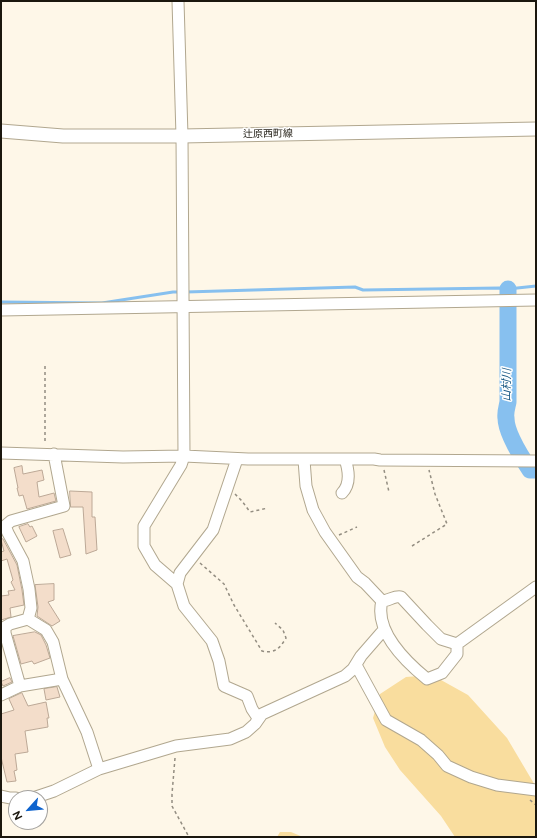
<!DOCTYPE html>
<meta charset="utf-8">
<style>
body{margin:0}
#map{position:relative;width:537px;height:838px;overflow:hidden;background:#fef7e8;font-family:Figtree,sans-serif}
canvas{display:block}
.frame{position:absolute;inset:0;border:2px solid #1b170e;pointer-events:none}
.north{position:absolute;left:8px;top:790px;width:40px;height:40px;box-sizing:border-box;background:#fff;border:1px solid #a4a29f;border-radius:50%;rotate:243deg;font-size:11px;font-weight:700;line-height:16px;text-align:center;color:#1b170e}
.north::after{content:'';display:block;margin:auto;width:14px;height:18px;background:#0f64ce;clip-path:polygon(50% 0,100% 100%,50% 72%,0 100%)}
</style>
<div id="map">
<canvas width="537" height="838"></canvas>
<div class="frame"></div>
<div class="north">N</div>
</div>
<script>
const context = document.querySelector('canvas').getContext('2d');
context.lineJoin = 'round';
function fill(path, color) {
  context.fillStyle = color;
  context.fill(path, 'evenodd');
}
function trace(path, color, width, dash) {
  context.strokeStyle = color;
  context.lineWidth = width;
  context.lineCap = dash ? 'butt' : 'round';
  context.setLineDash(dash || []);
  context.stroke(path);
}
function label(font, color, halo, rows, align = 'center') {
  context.font = font + ' Figtree,"Noto Sans JP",sans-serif';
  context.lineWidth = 3;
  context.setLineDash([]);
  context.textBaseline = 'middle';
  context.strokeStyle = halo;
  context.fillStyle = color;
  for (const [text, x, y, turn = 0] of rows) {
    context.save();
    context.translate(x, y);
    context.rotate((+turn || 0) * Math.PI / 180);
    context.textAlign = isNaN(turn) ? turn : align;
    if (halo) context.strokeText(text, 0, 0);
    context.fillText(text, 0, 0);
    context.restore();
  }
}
fill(new Path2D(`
 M432,675L468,695L507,738L536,787V837H455L441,816L400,770L385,747L373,718L380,694L406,677Z
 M280,832H291L303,837H277Z`), '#f9dd9e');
trace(new Path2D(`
 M186,292L355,287L363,290L499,288L508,289L536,286
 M1,302L102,303L173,292H180`), '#87c0ef', 3);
trace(new Path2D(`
 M508,289V402C507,407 505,413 506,418C506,433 522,458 530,470H536`), '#87c0ef', 17);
const building = new Path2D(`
 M22,466L23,474L42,470L44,480L37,482L39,497L54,493L56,501L27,509L23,495L19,496L17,488H18L14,468Z
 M70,491L92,492V517H95L97,550L86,554L83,507H71Z
 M28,524L30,527L32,526L37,536L26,542L19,527Z
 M63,529L71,555L60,558L53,531Z
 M3,539L17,565L22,590L24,605L10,608L11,617L1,620V596L9,595L8,591L15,590L11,582L13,580L7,559L1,561V552L4,551L1,540Z
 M54,584V600L48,602L60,621L52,626L37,616L38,607L35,585Z
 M35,632L41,635L46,645L50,658L34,664L32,661L21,664L13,636Z
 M10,678L12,682L3,686L1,682Z
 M57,687L60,697L46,700L44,689Z
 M22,693L28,706L46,702L49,718H47L48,727L25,731L28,752L15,754L17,770L14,771L16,781L7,782L1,757V714L14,710L9,699Z`);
fill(building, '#f3ddca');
trace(building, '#bca896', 1);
const minor = new Path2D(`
 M178,1L182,136L184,456L181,465L144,526V546L155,565L177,584L184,606L212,641L219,661L224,686L247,696L252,709L258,718
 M1,310L536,300
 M1,453L123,457L184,456L248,459H374L380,460L536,461
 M304,460L306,486L313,510L325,532L357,577L365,583L382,601
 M342,493C351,484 349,471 345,459
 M5,526L8,533L23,561L29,589L31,608L28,619
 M1,527L5,526L11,521L64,506L54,454
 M177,584L180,573L213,530L237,459
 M382,601C374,631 406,662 427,679L442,673L457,654V644
 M382,601C388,601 396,595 401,597L427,625L441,639L457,644
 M457,644L536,587
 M356,665L386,720L421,740L438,755L447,766L471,777L497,785L536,790
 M20,686L5,633V627L10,624L28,619L46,630L53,642L62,679L87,732L99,769
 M1,695L20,686L62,679
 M1,796L10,798H16
 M28,798H33L54,791L99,769L176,746L230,739L246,732L255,724L262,714L345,676L353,669L361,656L381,633L385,631`);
const major = new Path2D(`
 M1,131L63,136H182L536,129`);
trace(minor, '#b1a78f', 13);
trace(major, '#b1a78f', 15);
trace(new Path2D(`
 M45,366V444
 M384,470L389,492
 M235,494L242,501L250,512L268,508
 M339,535L357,527
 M412,546L447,524L435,494L429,470
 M200,563L224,584L234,605L262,651C275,654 280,648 286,638L283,630L275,623
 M175,758L172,794V806L189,837
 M530,800L536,805`), '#938d81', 1.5, [3, 3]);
trace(minor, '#fff', 11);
trace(major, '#fff', 13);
label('10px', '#1b170e', '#fff', [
 ["辻原西町線",268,134,-1]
]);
label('italic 11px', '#195884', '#fff', [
 ["山村川",507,385,-89]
]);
</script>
